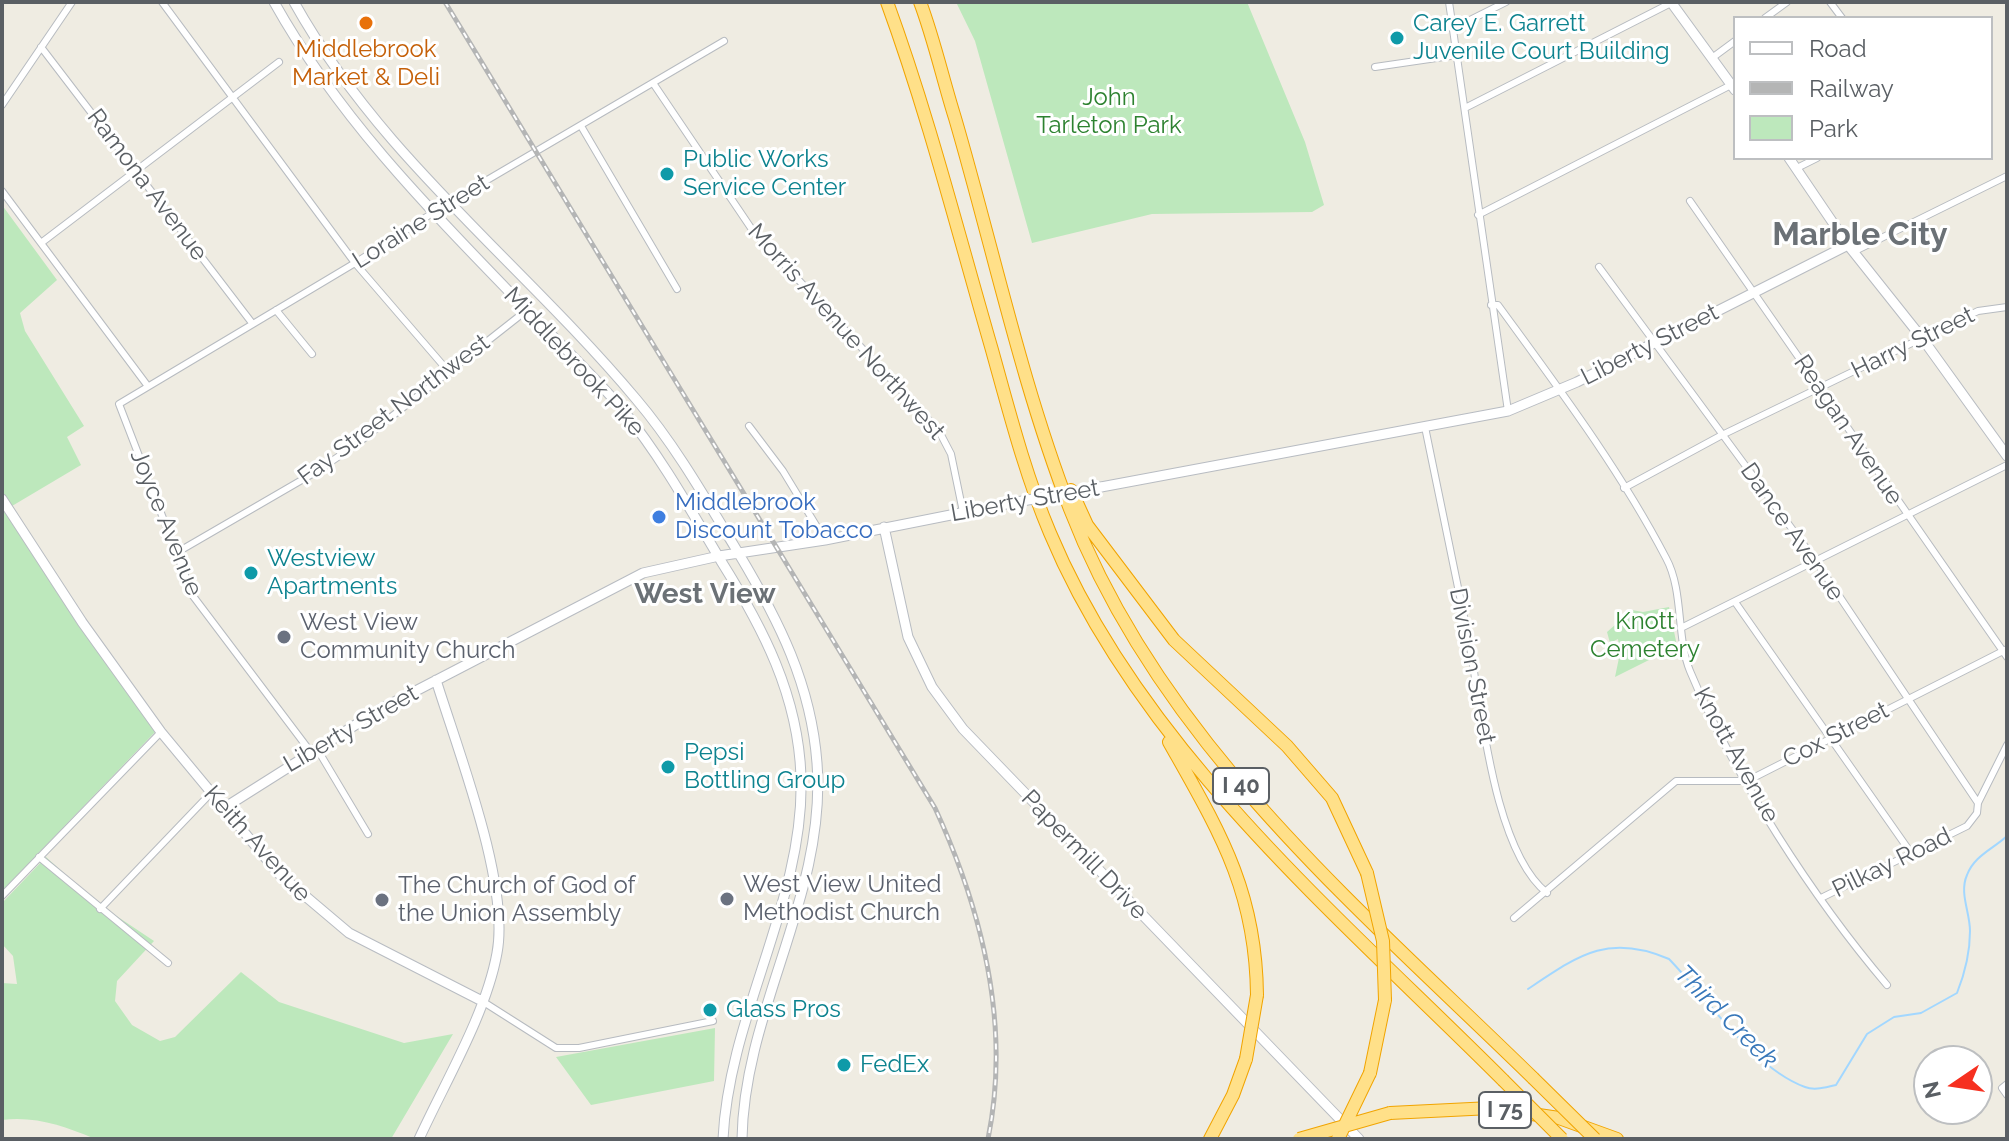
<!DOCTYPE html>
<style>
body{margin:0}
#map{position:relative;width:2009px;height:1141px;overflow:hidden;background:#efece2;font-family:Raleway,sans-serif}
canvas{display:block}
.frame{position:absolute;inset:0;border:4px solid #5a5f64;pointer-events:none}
.legend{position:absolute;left:1733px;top:16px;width:260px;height:144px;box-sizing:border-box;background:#fff;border:2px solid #bdbfc1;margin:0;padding:10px 14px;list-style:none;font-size:24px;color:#5a5f64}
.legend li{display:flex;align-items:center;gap:16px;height:40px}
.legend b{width:40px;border:2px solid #bdbfc1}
.north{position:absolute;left:1913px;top:1045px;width:80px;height:80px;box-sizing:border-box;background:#fff;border:2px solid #bdbfc1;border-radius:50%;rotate:257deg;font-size:22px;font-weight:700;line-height:32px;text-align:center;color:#5a5f64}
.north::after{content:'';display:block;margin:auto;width:28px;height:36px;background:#f63020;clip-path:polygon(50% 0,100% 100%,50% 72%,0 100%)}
</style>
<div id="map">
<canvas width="2009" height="1141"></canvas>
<div class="frame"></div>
<ul class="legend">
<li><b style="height:10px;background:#fff"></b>Road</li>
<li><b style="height:10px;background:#b4b5b5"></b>Railway</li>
<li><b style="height:22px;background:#bde8bc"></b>Park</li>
</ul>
<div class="north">N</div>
</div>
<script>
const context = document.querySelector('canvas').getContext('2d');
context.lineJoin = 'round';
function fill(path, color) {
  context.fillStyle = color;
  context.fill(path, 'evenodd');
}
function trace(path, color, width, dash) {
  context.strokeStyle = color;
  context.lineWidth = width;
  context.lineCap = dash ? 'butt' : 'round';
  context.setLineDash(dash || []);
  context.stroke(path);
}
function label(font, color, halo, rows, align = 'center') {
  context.font = font + ' Raleway,sans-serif';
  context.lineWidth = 6;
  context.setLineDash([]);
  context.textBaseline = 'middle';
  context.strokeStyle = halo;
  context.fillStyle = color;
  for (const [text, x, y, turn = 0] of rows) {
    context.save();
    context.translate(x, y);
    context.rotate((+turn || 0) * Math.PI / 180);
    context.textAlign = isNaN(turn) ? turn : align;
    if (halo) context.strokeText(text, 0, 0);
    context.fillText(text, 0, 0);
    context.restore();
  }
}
fill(new Path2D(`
 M956,2H1247L1305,142L1324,205L1312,212L1152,214L1032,243L975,41Z
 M2,205L57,280L20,313L25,331L84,426L67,437L81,465L12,506L2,491Z
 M2,504L156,731L2,891Z
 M1669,607L1677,646L1615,677L1620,653L1618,639L1610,643L1607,632L1632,610L1643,612Z
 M46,857L97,903L154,941L117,981L115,1001L132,1025L160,1041L175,1037L241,972L279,1002L404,1043L453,1034L391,1139H95C64,1126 36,1116 2,1120V983L17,984L13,956L2,944V903Z
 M715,1028L714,1081L591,1105L556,1057Z`), '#bde8bc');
trace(new Path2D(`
 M1528,989C1579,955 1608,933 1669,959C1707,998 1753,1068 1805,1087C1815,1091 1826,1087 1836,1085L1867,1034L1894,1017L1921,1013L1957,993C1965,973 1970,953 1970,931C1970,912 1959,893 1967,875C1974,856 1993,849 2007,836`), '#a2d7ff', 2);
const street = new Path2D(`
 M162,2L355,263L448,371
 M1449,2L1508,411
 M1830,2L1842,18
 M1765,18L1787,2
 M1452,29L1506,2
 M41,47L252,323
 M1712,58L1735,41
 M1375,67L1457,55
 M653,83L753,231L939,431L951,454L963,512
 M2,105L72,2
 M1465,108L1671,3
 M581,126L677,289
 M1797,168L1817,158
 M2,191L147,385
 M1690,201L2007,657
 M1478,215L1731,85
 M41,243L279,62
 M1853,252L2007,176
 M1599,267L1815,560L1978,803
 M1491,305H1498C1557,386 1619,468 1666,558C1684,591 1676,637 1690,671C1734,776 1813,898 1887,985
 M276,310L312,354
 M749,426L783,471L825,540
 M1425,427C1439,497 1454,566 1468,636C1481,703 1493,850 1547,893
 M1624,488L1722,435L1978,311L2007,307
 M176,553L319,470L358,443L527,310
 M1735,602L1911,853
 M1681,628L2007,465
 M316,747L368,834
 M310,751L193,596L119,404L355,263L448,203L724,41
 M39,857L168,963
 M2,896L161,732
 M1821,898L1967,826L1977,813L1978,803L2007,745
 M100,909L211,793
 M1514,918L1676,781H1747L2007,649
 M482,1001L556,1048H579L713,1021
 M2007,1084L2002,1088L2007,1095`);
const secondary = new Path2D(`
 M274,2C340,120 433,213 526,309C559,343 593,375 623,410C661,457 690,509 721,561C763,628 798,695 801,776C805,900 729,1014 723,1139
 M294,2C381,158 523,264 636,399C676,446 707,501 739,554C779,621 811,684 817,763C827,894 744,1009 742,1139
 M1671,2L1735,90
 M1789,158L1848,245L1922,338L2007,456
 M1101,487L1508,411L1577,382L1848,245
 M2,499L82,622L161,732L278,873L349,933L482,1001
 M884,527L908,637L932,687L963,729L1359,1139
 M224,808L379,710L643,573L719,556L825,540L1011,503
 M419,1139C445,1082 486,1014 497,953C510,884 458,751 436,680`);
const highway = new Path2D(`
 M887,2C929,117 958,233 992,350C1009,411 1025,474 1050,533C1141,751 1339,916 1503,1080
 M920,2C934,39 943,80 955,118C993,248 1021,382 1070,509C1160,743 1359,908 1533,1078
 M1071,490L1087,525L1174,640L1287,746L1332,798L1367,873
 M1169,742C1219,831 1256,890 1257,995
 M1370,1073L1385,1000
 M1390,1113L1491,1108L1559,1118L1617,1139
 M1210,1139L1233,1095L1246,1059`);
trace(street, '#b7bbc0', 8);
trace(secondary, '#b8bcc2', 11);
trace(highway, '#f1a400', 14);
trace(street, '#fff', 6);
trace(secondary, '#fff', 9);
trace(highway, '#ffe089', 12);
const rail = new Path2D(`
 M445,2L935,808C982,910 1011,1026 988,1139`);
trace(rail, '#b4b5b5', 5);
trace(rail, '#fff', 2, [6]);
const secondaryBridge = new Path2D(`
 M1011,503L1101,487`);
const highwayBridge = new Path2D(`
 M1367,873L1383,941L1385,1000
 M1246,1059L1257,995
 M1533,1078L1595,1139
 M1503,1080L1562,1139
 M1299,1139L1390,1113
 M1338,1139L1370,1073`);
trace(secondaryBridge, '#b8bcc2', 11, []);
trace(highwayBridge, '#f1a400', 14, []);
trace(secondaryBridge, '#fff', 9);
trace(highwayBridge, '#ffe089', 12);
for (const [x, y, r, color] of [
 [366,23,8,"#e8710a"],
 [1397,38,8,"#0f9aa8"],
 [667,174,8,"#0f9aa8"],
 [659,517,8,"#3f7fe0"],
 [251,573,8,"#0f9aa8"],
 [284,637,8,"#6b7280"],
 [668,767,8,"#0f9aa8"],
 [727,899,8,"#6b7280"],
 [382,900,8,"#6b7280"],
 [710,1010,8,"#0f9aa8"],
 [844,1065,8,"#0f9aa8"]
]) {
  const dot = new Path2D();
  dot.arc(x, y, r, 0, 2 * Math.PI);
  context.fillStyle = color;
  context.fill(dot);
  trace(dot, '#fff', 3);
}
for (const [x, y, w] of [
 [1241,786,56],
 [1505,1110,52]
]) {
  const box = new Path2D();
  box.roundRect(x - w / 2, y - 18, w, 36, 6);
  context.fillStyle = '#fff';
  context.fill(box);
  trace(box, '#5a5f64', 2);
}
label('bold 22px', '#5a5f64', null, [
 ["I 40",1241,786],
 ["I 75",1505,1110]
]);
label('24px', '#0d838f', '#fff', [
 ["Carey E. Garrett",1413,24],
 ["Juvenile Court Building",1413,52],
 ["Public Works",683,160],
 ["Service Center",683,188],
 ["Westview",267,559],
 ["Apartments",267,587],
 ["Pepsi",684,753],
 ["Bottling Group",684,781],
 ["Glass Pros",726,1010],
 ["FedEx",860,1065]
], 'left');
label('24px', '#c56008', '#fff', [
 ["Middlebrook",366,50],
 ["Market & Deli",366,78]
]);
label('24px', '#2d8230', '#fff', [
 ["John",1109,98],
 ["Tarleton Park",1109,126],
 ["Knott",1645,622],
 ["Cemetery",1645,650]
]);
label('24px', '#5a5f64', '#fff', [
 ["Ramona Avenue",147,185,53],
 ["Loraine Street",421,222,-32],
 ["Morris Avenue Northwest",846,332,48],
 ["Harry Street",1913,343,-26],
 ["Liberty Street",1650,345,-27],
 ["Middlebrook Pike",574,362,47],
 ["Fay Street Northwest",394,410,-37],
 ["Reagan Avenue",1848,430,56],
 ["Liberty Street",1025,501,-10],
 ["Joyce Avenue",166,523,68],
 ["Dance Avenue",1792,532,55],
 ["Division Street",1472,666,79],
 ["Liberty Street",351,729,-30],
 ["Cox Street",1836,735,-27],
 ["Knott Avenue",1736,755,61],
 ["Keith Avenue",257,844,48],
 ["Papermill Drive",1084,855,46],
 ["Pilkay Road",1892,863,-26]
]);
label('24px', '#366cbe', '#fff', [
 ["Middlebrook",675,503],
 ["Discount Tobacco",675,531]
], 'left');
label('24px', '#5b616d', '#fff', [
 ["West View",300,623],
 ["Community Church",300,651],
 ["West View United",743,885],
 ["Methodist Church",743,913],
 ["The Church of God of",398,886],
 ["the Union Assembly",398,914]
], 'left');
label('italic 26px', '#3777b9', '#fff', [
 ["Third Creek",1726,1017,45]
]);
label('bold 28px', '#6b7176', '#fff', [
 ["West View",705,595]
]);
label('bold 32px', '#6b7176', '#fff', [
 ["Marble City",1860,235]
]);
</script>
